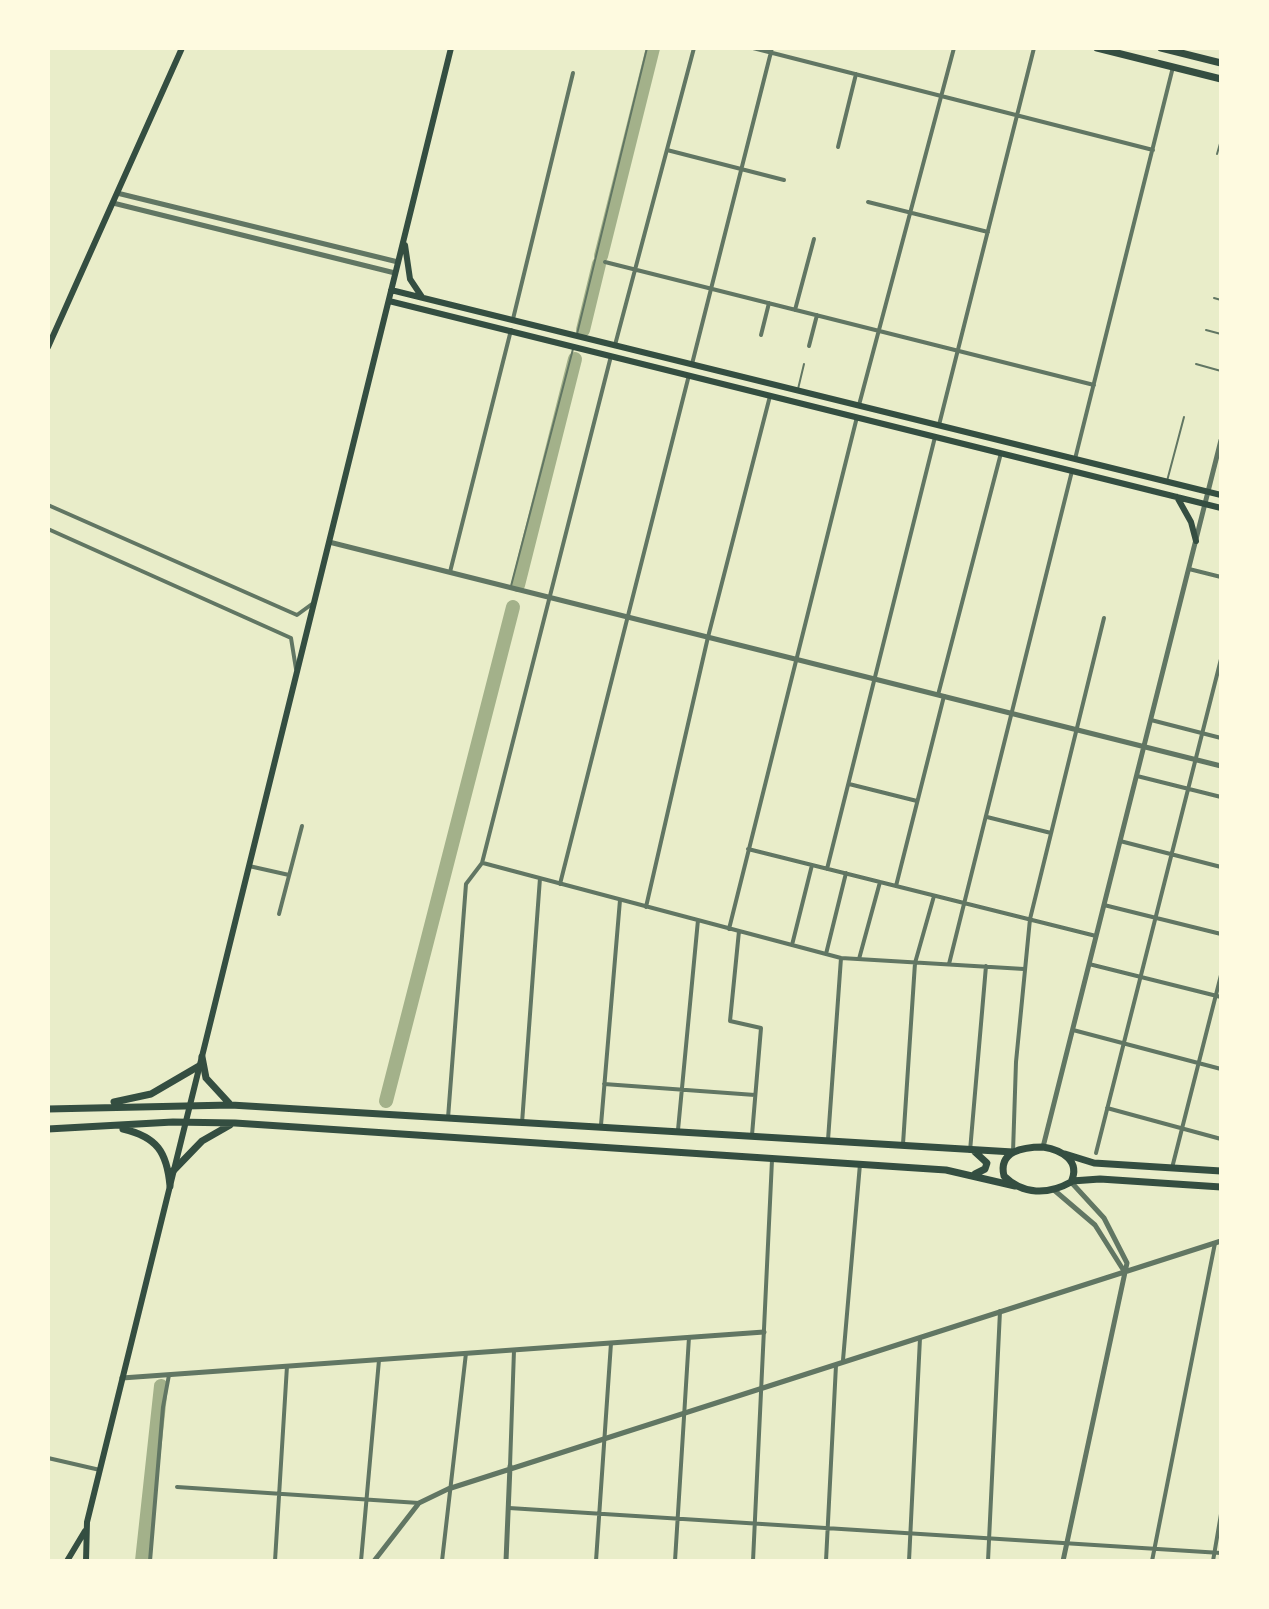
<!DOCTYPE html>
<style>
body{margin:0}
#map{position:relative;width:1269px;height:1609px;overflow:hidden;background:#e9edc9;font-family:"Noto Sans",sans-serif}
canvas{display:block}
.frame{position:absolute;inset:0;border:50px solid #fefae0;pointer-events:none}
</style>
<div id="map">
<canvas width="1269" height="1609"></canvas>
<div class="frame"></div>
</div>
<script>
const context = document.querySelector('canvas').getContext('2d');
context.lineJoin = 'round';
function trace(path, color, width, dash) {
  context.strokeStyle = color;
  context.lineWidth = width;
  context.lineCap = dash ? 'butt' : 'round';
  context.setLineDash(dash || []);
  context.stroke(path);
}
trace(new Path2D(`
 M601,256L653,48
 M583,330L599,264
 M518,585L575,359
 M386,1101L513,607
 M142,1561L161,1386`), '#a3b18a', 14);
trace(new Path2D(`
 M1217,154L1221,140
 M1214,298L1221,300
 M1206,330L1221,334
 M577,334L647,48
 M1196,364L1221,371
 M798,389L804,364
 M1167,481L1184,417
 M511,586L573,349`), '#617663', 2);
trace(new Path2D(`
 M753,48L1153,150
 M838,147L856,74
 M667,150L784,180
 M868,202L988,232
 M605,262L1094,385
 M795,310L814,239
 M513,319L573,73
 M761,335L769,303
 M615,345L694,48
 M809,346L817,315
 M692,364L772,48
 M859,405L954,48
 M939,425L1034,48
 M1075,459L1173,67
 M48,505L297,615L312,604
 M48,529L291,638L296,669
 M1189,569L1221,577
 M450,572L511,330
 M938,695L1001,453
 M1151,720L1221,738
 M1137,776L1221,797
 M849,784L917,801
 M987,817L1051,833
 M1120,841L1221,867
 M748,849L1096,936
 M483,863L841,958L1024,969
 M249,866L289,875
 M827,869L935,437
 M560,884L689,375
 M896,886L944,696
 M1104,905L1221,934
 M646,907L708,637L770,396
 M279,914L302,826
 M729,929L857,417
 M739,931L730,1021L761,1028L752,1135
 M792,945L812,865
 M826,954L846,873
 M859,959L880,882
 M949,964L1072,471
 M1089,964L1221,997
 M1073,1030L1221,1069
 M604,1084L755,1095
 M1107,1108L1221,1139
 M448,1118L466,884L482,863L611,356
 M522,1123L540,878
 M601,1125L620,900
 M678,1130L698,920
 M828,1140L841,958
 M903,1144L915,963L934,896
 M970,1151L986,966
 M1013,1152L1016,1062L1030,919L1104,618
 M1096,1153L1221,659
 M1172,1168L1221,975
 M843,1360L860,1164
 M48,1458L100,1470
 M510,1466L514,1350
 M177,1487L419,1503
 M509,1508L1221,1553
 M150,1561L163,1407L169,1375
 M275,1561L287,1366
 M361,1561L379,1360
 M442,1561L466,1353
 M596,1561L611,1343
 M675,1561L689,1337
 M753,1561L772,1160
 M826,1561L836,1365
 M909,1561L920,1338
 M988,1561L1000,1311
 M1152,1561L1215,1243
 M1213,1561L1221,1514`), '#617663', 4);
trace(new Path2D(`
 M117,193L398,262
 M113,203L395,273
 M329,542L1221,766
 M1043,1147L1221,440
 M1054,1190L1095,1225L1124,1271
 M122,1378L764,1332
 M374,1561L419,1503L448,1489L1221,1241
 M506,1561L510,1466
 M1063,1561L1127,1263L1104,1218L1071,1182`), '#617663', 5);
trace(new Path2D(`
 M405,245L410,279L422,297
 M391,290L1221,495
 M389,301L1221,508
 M48,347L182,48
 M1177,497L1191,522L1196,541
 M67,1561L85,1531
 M86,1561L87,1522L451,48`), '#344e41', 6);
trace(new Path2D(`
 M1097,48L1221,79
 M1161,48L1221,63
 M202,1057L206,1078L229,1103
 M114,1102L151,1094L199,1066
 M48,1109L231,1105L1013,1152
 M48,1129L173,1122L235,1123L946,1170L1015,1186
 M123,1129C157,1137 167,1152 170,1186
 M1043,1147C1062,1150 1081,1161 1071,1182C1048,1195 1023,1195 1004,1176C998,1151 1023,1147 1043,1147Z
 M1065,1154L1094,1163L1221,1171
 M173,1171L202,1141L230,1125
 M975,1174L985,1169L987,1163L975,1152
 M1072,1181L1100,1179L1221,1187`), '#344e41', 7);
</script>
